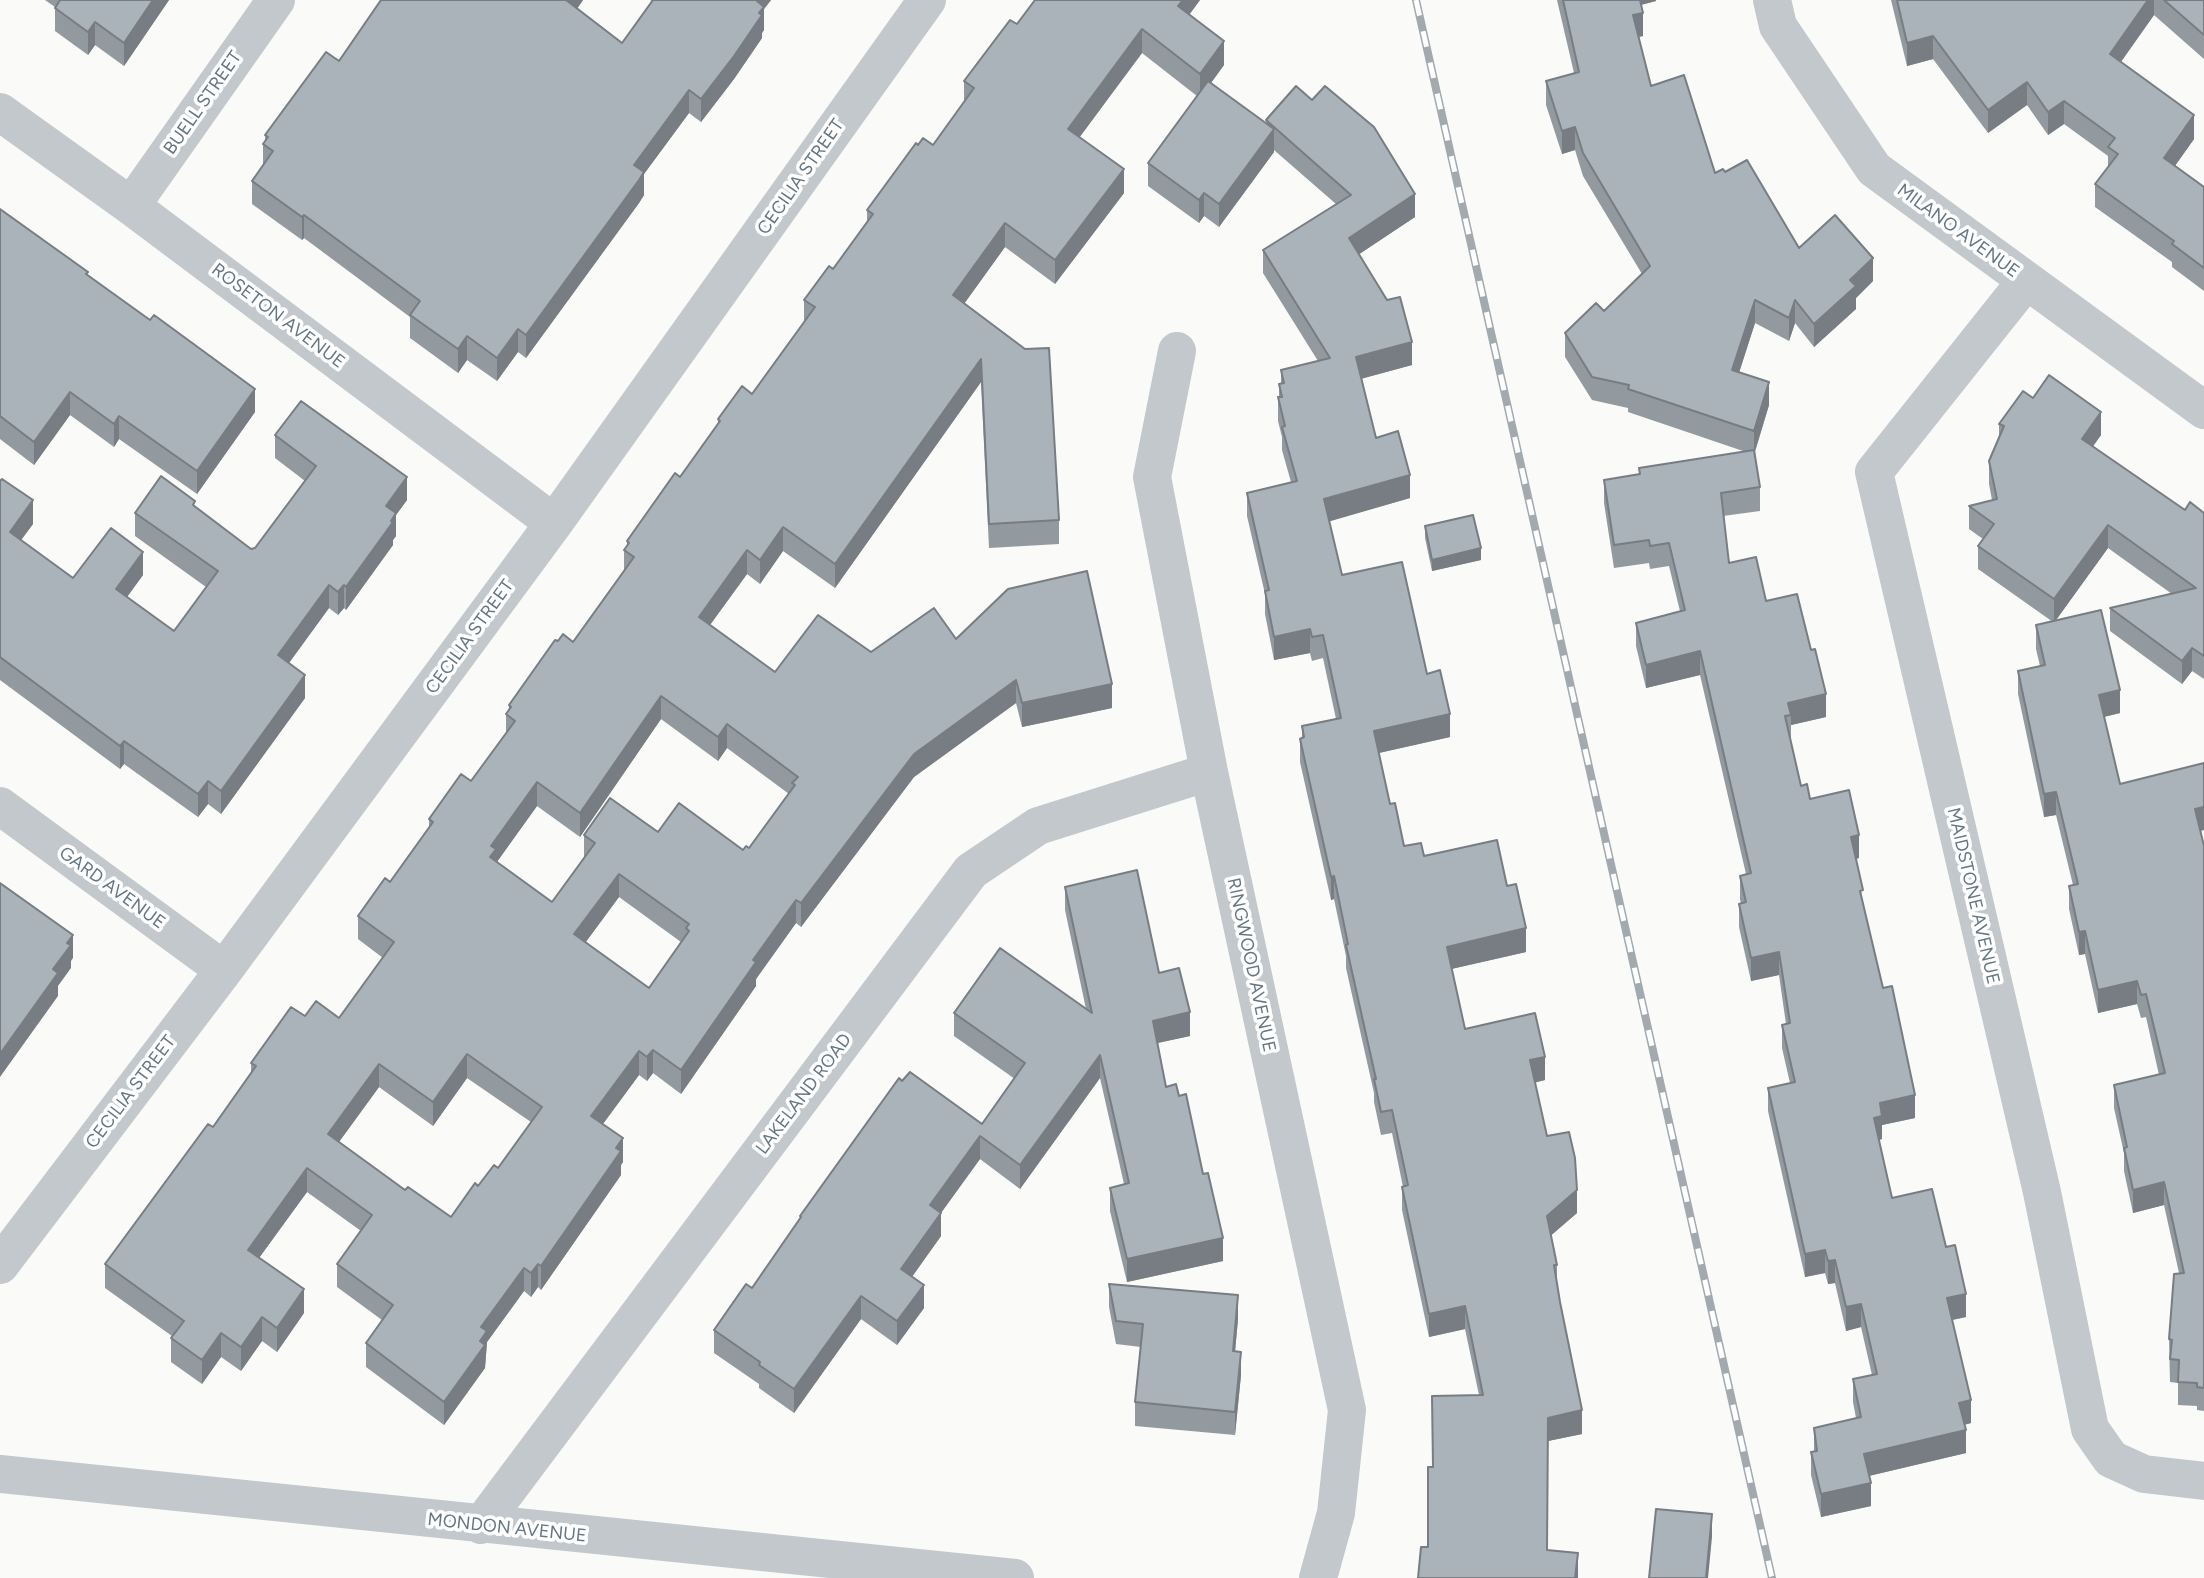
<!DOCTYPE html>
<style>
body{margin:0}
canvas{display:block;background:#fafaf8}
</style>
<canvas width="2204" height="1578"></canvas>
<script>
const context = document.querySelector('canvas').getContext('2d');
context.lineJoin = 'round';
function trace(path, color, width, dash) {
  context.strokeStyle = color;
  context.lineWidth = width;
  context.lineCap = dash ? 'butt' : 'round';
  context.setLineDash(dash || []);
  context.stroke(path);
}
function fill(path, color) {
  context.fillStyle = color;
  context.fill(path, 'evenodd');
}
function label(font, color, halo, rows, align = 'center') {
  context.font = font + ' Figtree,sans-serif';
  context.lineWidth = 7;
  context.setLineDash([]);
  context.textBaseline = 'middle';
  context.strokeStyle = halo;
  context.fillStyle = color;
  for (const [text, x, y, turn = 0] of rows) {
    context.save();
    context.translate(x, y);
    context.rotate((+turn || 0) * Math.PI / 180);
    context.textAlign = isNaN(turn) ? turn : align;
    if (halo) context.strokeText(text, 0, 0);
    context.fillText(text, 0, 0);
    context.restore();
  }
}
trace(new Path2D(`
 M1772,0L1778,26L1874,169L2204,410
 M0,112L131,206L554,523
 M131,206L276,0
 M2026,281L1874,472L2042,1192L2090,1429L2111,1459L2144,1474L2204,1481
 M1177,351L1152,477L1209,772L1347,1410L1336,1513L1318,1578
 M0,806L224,970
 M0,1265L224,970L554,523L927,0
 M0,1474L1015,1578
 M481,1525L971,871L1038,826L1209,772`), '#c3c8cc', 38);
const rail = new Path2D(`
 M1416,0L1772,1578`);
trace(rail, '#a2aab0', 8);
trace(rail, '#fff', 5, [16]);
fill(new Path2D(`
 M45,0H169L124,66L95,45L88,55L55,31V7Z
 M381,0H583L577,9L622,43L652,1L650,0H771L764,9V30L762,33V38L734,79L701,122L689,113L644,174V195L639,203L526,358L518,352L497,381L467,360L458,373L410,338V317L304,238L302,240L252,204V181L263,165V144L265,142V135L339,61Z
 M1035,0H1200L1189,15L1224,65L1211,83L1266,123V120L1415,217L1359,254L1412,365L1361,379L1376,438L1410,498L1329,521L1342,575L1427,674L1450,737L1379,753L1390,804L1404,846L1424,856L1507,886L1526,952L1451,969L1465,1029L1545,1080L1535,1082L1547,1136L1577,1213L1551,1235L1557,1265V1282L1582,1434L1548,1441L1547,1550L1578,1553V1578H1418L1428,1547L1433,1467L1479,1395L1465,1329L1429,1337L1402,1210V1187H1403L1392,1133L1381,1135L1374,1102V1093L1346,968V956L1334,899L1331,900L1300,762V739L1302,738V726L1336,719L1323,658L1312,661L1310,653L1274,660L1265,614V594L1247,516V493L1291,482L1282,450V437L1278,421V397H1279V384H1281V370L1318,361L1263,273V250L1336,204L1274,150V152L1219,227L1204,216L1199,223L1148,186V163L1197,96L1142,53L1079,137L1124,193L1055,284L1005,247L964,304L1059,520V544L989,548L981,382L835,588L783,551L760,584L747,574L710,625L775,672L871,652L956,639L1112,708L1022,727L1016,703L914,777L801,927L796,923L756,979V986L681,1094L653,1073L647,1081L639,1075L603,1124L623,1162L621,1165V1175L541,1290L538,1287L531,1297L524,1291L487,1342L485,1368L444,1425L366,1367V1343L382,1320L337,1287V1264L361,1231L307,1192L259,1258L304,1313L277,1352L262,1341L241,1371L221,1357L202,1384L171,1362V1338L172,1336L105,1288V1264L213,1127L251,1073V1063L305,1016L339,1018L383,958L358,939V916L390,882L429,828V819L471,781L506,733V714L509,710V705L558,641L573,642L624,571V550L627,546V541L680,477L718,424V419L752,394L804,322V300L833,269L867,221V210L918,145H933L964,102V81L1017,24ZM661,719L718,761L727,748L789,794L749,848L743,850L658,832L584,835V859L552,902L497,862L537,806L580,837ZM619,897L681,942L649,988L585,943ZM467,1078L531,1122L498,1168L478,1186L451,1217L405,1190L339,1142L379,1087L433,1126Z
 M1557,0H1656V1L1641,5L1643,36L1639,37L1651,86L1715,173L1725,172L1799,248L1873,281L1856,298V309L1814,347L1795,323L1789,341L1755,323L1739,373L1769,405L1755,452L1760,487V511L1723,516L1729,563L1766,601L1826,717L1791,725V738H1790L1801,786L1810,799L1859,858L1856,859L1863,903L1883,988L1915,1118L1882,1125V1139L1879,1140L1892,1198L1946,1247L1966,1317L1952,1320L1971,1423L1964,1425L1966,1453L1869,1476L1871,1506L1821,1517L1811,1475V1452H1814V1428L1856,1418L1853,1402V1379L1872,1375L1861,1327L1846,1331L1835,1283L1828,1284L1825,1273L1805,1277L1768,1111V1088L1790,1083L1782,1048V1025L1786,1024L1779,975L1751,981L1739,927V904H1741L1740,899V876L1746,874L1700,675L1646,688L1636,646V623L1680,611L1669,566L1650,569L1649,563L1614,568L1604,503V480L1639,475V468L1746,452L1628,412V408L1592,400L1565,357V333L1604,311L1642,274L1583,176L1575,150L1562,154L1546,105V81L1574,73Z
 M1891,0H2204V59L2154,15L2121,62L2194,139L2175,166L2204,187V291L2172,267V262L2095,207V184L2108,167V156L2064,124L2048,135L2027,105L1988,133L1933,59L1907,66Z
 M0,209L88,275L255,412L197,494L119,439L114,447L70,415L34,465L0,439Z
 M2033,398L2101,435L2093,446L2185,510L2204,513V679L2192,671L2182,684L2110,631V608L2172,594L2108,548L2055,621L2120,713L2104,717L2120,784L2204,763V830L2200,831L2204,846V1411L2197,1410V1406L2178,1405V1383L2170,1382L2169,1339L2179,1273L2164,1205L2133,1213L2124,1171V1153L2114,1108V1085L2159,1075L2146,1017L2141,1018L2137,1004L2098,1013L2085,954L2079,955L2069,909V886L2073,885L2056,815L2044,817L2018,694V671L2040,666L2036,649V625L2053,622L1978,569V546L1983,539L1969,529V506L1992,500L1989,484V461L1999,437V424Z
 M275,435L407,500L396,515V536L393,540V545L346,610L344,608L338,615L329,608L289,663L305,698L221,814L208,804L198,817L124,764L120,769L0,680V481L33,524L21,540L73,578L143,575L127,597L174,631L206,587L135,536V513L195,507L251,549L255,548L305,481L275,458Z
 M1425,526L1481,560L1432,571L1425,538Z
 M1065,887L1159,973L1190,1036L1157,1043L1166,1087L1203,1174L1223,1261L1127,1282L1110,1211V1188L1124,1184L1100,1078L1020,1189L980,1159L941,1213V1236L912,1277L924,1308L897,1345L861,1319L794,1413L759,1388V1384L714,1353V1330L752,1288L800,1220V1216L982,1124L1015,1079L954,1036V1013L1086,1009L1065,910Z
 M1109,1284L1238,1319L1235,1351L1241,1375L1235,1435L1135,1426V1402L1141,1347L1116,1344L1109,1307Z`), '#929a9f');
fill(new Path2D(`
 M153,0H169L124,66V43Z
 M566,0H583L566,24Z
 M754,0H771L764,9V30L762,33V38L734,79L701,122V99Z
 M1183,0H1200L1178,30V6Z
 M1636,0H1656V1L1636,6Z
 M2148,0H2154V15L2110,77V54Z
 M1643,13V36L1633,38V15Z
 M95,22V45L88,55V32Z
 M1142,29V53L1068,153V129Z
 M1933,36V59L1907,66V43Z
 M1224,41V65L1200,98V74Z
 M2027,82V105L1988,133V110Z
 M689,90V113L644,174V195L639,203L526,358V335L634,165Z
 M2064,101V124L2048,135V112Z
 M2194,115V139L2164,181V158Z
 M1575,127V150L1562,154V131Z
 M1274,129V152L1219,227V204Z
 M1124,169V193L1055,284V260Z
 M1204,193V216L1199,223V200Z
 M1415,194V217L1349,261V238Z
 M304,215V238L302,240V217Z
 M1005,223V247L953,319V295Z
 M1873,258V281L1856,298V309L1814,347V324L1850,280Z
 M1755,300V323L1732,394V370Z
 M1795,300V323L1789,341V318Z
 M518,329V352L497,381V358Z
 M467,336V360L458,373V349Z
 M1412,342V365L1356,380V357Z
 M981,359V382L835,588V564Z
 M1769,382V405L1754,454V431Z
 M255,389V412L197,494V471Z
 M70,392V415L34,465V442Z
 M2101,412V435L2082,462V439Z
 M119,416V439L114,447V424Z
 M1410,475V498L1324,523V499Z
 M407,477V500L396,515V536L393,540V545L346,610V587L386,506Z
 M33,500V524L10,555V532Z
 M2108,525V548L2054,623V599Z
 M783,527V551L760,584V560Z
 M1481,548V560L1432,571V560Z
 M747,550V574L699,640V617Z
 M143,552V575L116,612V589Z
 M329,585V608L278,678V655Z
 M344,585V608L338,615V592Z
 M1310,629V653L1274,660V637Z
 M2192,648V671L2182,684V661Z
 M1700,651V675L1646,688V665Z
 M305,675V698L221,814V791Z
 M1016,680V703L914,777L801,927V903L914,754Z
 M1112,684V708L1022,727V703Z
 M2120,690V713L2099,718V695Z
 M1826,694V717L1791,725V715L1788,703Z
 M661,696V719L580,837V813Z
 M1450,714V737L1374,754V731Z
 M727,724V748L718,761V737Z
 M124,741V764L120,769V746Z
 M208,781V804L198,817V794Z
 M537,782V806L496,863L490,881L491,846Z
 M2056,792V815L2044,817V794Z
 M2204,807V830L2195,832V809Z
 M1859,835V858L1851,860V837Z
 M619,874V897L574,958V934Z
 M1334,876V899L1331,900V877Z
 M796,900V923L756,979V986L681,1094V1070L753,960Z
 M1526,928V952L1447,970V947Z
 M2085,931V954L2079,955V932Z
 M73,935V958L71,961V968L58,986V996L0,1077V1054L53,969L67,943Z
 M1779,952V975L1751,981V958Z
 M2137,981V1004L2098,1013V990Z
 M1190,1012V1036L1153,1044V1021Z
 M653,1050V1073L647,1081V1057Z
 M639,1051V1075L591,1140V1116Z
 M467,1054V1078L433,1126V1102Z
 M1100,1055V1078L1020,1189V1165Z
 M1545,1057V1080L1530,1084V1060Z
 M379,1064V1087L328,1157V1134Z
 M1915,1095V1118L1882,1125V1139L1874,1141V1118L1880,1103Z
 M980,1136V1159L930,1228V1205Z
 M623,1138V1162L621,1165V1175L541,1290V1266Z
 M307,1168V1192L248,1273V1250Z
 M2164,1182V1205L2133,1213V1190Z
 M1577,1190V1213L1547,1239V1216Z
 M941,1213V1236L901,1292V1269Z
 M1223,1238V1261L1127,1282V1259Z
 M1825,1250V1273L1805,1277V1254Z
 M1835,1260V1283L1828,1284V1261Z
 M538,1264V1287L531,1297V1273Z
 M524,1268V1291L487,1342L485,1368L444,1425V1402L481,1327Z
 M924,1285V1308L897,1345V1321Z
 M304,1289V1313L277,1352V1328Z
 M1966,1294V1317L1947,1321V1298Z
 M1238,1295V1319L1233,1374V1351Z
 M861,1296V1319L794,1413V1389Z
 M1861,1304V1327L1846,1331V1307Z
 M1465,1306V1329L1429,1337V1314Z
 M262,1317V1341L241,1371V1347Z
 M221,1333V1357L202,1384V1360Z
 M1241,1352V1375L1235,1435V1412Z
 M1971,1400V1423L1959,1426V1403Z
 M1582,1410V1434L1548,1441V1418Z
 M1966,1430V1453L1864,1477V1454Z
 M1871,1483V1506L1821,1517V1494Z
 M1712,1514V1537L1708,1578H1706Z
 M1578,1553V1578H1575Z`), '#777d82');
const building = new Path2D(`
 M60,0H153L124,43L95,22L88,32L55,8Z
 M381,0H566L622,43L653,0H756L764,7L759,13L762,15L734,56L701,99L689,90L634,165L644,172L639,180L526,335L518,329L497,358L467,336L458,349L410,315L420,301L304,215L302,217L252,181L273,151L263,144L268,137L265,135L326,52L339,61Z
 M1035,0H1183L1178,6L1224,41L1200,74L1142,29L1068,129L1124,169L1055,260L1005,223L953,295L1025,349L1049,348L1059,520L989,524L981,359L835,564L783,527L760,560L747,550L699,617L775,672L818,615L871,652L934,608L956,639L1008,589L1087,571L1112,684L1022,703L1016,680L914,754L801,903L796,900L753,960L756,962L681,1070L653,1050L647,1057L639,1051L591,1116L623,1138L616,1148L621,1151L541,1266L538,1264L531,1273L524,1268L481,1327L487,1331L480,1341L485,1345L444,1402L366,1343L393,1305L337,1264L372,1215L307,1168L248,1250L304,1289L277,1328L262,1317L241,1347L221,1333L202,1360L171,1338L184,1321L105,1264L208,1124L213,1127L256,1066L251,1063L291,1007L305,1016L316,1001L339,1018L394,942L358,916L385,878L390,882L433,822L429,819L461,774L471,781L515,721L506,714L511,707L509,705L555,640L558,641L563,634L573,642L634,557L624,550L629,543L627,541L675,473L680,477L720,421L718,419L742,386L752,394L815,307L804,300L829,266L833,269L873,214L867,210L916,143L918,145L923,138L933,145L974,88L964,81L1010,20L1017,24ZM661,696L718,737L727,724L798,777L792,783L795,785L749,848L746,846L743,850L679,803L658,832L610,798L584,835L595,843L552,902L490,857L496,849L491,846L537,782L580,813ZM619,874L689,924L686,928L689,931L649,988L574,934ZM467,1054L542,1107L498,1168L494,1165L478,1186L475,1183L451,1217L408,1187L405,1190L328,1134L379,1064L433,1102Z
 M1563,0H1640L1643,13L1633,15L1651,86L1684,75L1715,173L1723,169L1725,172L1747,160L1799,248L1835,215L1873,258L1850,280L1856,286L1814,324L1795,300L1789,318L1755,300L1732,370L1769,382L1754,431L1628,389L1629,385L1592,377L1565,333L1596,303L1604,311L1650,266L1583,153L1575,127L1562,131L1546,81L1579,72Z
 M1897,0H2148L2110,54L2194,115L2164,158L2204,187V268L2172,244L2174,241L2095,184L2118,154L2108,147L2115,138L2064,101L2048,112L2027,82L1988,110L1933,36L1907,43Z
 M2164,0H2204V35Z
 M1208,81L1274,129L1219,204L1204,193L1199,200L1148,163Z
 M1296,86L1312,100L1325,86L1374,127L1415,194L1349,238L1387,300L1400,297L1412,342L1356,357L1376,438L1398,431L1410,475L1324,499L1342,575L1402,562L1427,674L1440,670L1450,714L1374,731L1390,804L1395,803L1404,846L1421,843L1424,856L1497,840L1507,886L1516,884L1526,928L1447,947L1465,1029L1535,1013L1545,1057L1530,1060L1547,1136L1569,1132L1575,1158L1577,1190L1547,1216L1557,1265H1554L1560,1302L1582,1410L1548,1418L1547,1550L1578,1553L1575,1578H1418L1421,1547H1428V1467H1433L1432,1396L1483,1395L1465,1306L1429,1314L1402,1187L1408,1185L1392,1110L1381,1112L1374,1079H1376L1346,945L1348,944L1334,876L1331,877L1300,739L1304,737L1302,726L1341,718L1323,635L1312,637L1310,629L1274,637L1265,591L1269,590L1247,493L1297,481L1282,427L1285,426L1278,397H1282L1279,384L1284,383L1281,370L1330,358L1263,250L1351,195L1266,120Z
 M0,209L88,272L86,274L150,320L154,315L255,389L197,471L119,416L114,424L70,392L34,442L0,416Z
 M2049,375L2101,412L2082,439L2185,510L2190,502L2204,513V656L2192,648L2182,661L2110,608L2196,588L2108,525L2054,599L1978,546L1994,524L1969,506L1997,499L1989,461L2004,426L1999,424L2023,391L2033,398Z
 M301,401L407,477L386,506L396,513L391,521L393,522L346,587L344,585L338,592L329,585L278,655L305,675L221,791L208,781L198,794L124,741L120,746L0,657V481L2,479L33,500L10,532L73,578L111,528L143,552L116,589L174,631L218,571L135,513L161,476L195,501L193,505L251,549L255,548L316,466L275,435Z
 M1754,450L1760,487L1721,493L1729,563L1756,557L1766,601L1797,594L1811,650L1815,649L1826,694L1788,703L1791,715L1785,716L1801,786L1807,784L1810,799L1849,790L1859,835L1851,837L1863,890L1860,891L1883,988L1892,986L1915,1095L1880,1103L1882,1116L1874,1118L1892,1198L1932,1189L1946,1247L1955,1245L1966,1294L1947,1298L1971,1400L1959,1403L1966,1430L1864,1454L1871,1483L1821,1494L1811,1452L1817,1451L1814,1428L1861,1417L1853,1379L1877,1374L1861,1304L1846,1307L1835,1260L1828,1261L1825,1250L1805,1254L1768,1088L1795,1082L1782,1025L1790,1023L1779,952L1751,958L1739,904L1746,902L1740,876L1751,873L1700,651L1646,665L1636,623L1685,610L1669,543L1650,546L1649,540L1614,545L1604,480L1640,474L1639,468Z
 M1473,515L1481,548L1432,560L1425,526Z
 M2101,610L2120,690L2099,695L2120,784L2204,763V807L2195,809L2204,846V1388L2197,1387V1383L2178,1382L2179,1360L2170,1359L2172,1340L2169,1339L2174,1274L2184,1273L2164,1182L2133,1190L2124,1148L2127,1147L2114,1085L2165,1073L2146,994L2141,995L2137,981L2098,990L2085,931L2079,932L2069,886L2078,884L2056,792L2044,794L2018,671L2045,665L2036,625Z
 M1137,870L1159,973L1179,968L1190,1012L1153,1021L1166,1087L1176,1084L1179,1096L1186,1094L1203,1174L1208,1173L1223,1238L1127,1259L1110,1188L1129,1183L1100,1055L1020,1165L980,1136L930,1205L941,1213L901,1269L924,1285L897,1321L861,1296L794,1389L759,1365L760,1362L714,1330L746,1284L752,1288L801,1217L800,1216L899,1078L902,1081L910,1072L982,1124L1025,1063L954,1013L1000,948L1092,1013L1065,887Z
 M0,883L73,935L67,943L71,945L53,969L58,973L0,1054Z
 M1109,1284L1238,1295L1233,1351L1241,1352L1235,1412L1135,1402L1143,1324L1116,1321Z
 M1656,1509L1712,1514L1706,1578H1649Z`);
fill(building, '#aab3b9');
trace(building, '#777d82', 2);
label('18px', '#657683', '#fff', [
 ["BUELL STREET",203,103,-55],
 ["CECILIA STREET",801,177,-55],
 ["MILANO AVENUE",1958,231,36],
 ["ROSETON AVENUE",278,316,37],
 ["CECILIA STREET",470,637,-54],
 ["GARD AVENUE",112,888,36],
 ["MAIDSTONE AVENUE",1973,896,77],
 ["RINGWOOD AVENUE",1251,965,78],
 ["CECILIA STREET",131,1092,-53],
 ["LAKELAND ROAD",804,1094,-53],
 ["MONDON AVENUE",507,1528,6]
]);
</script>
